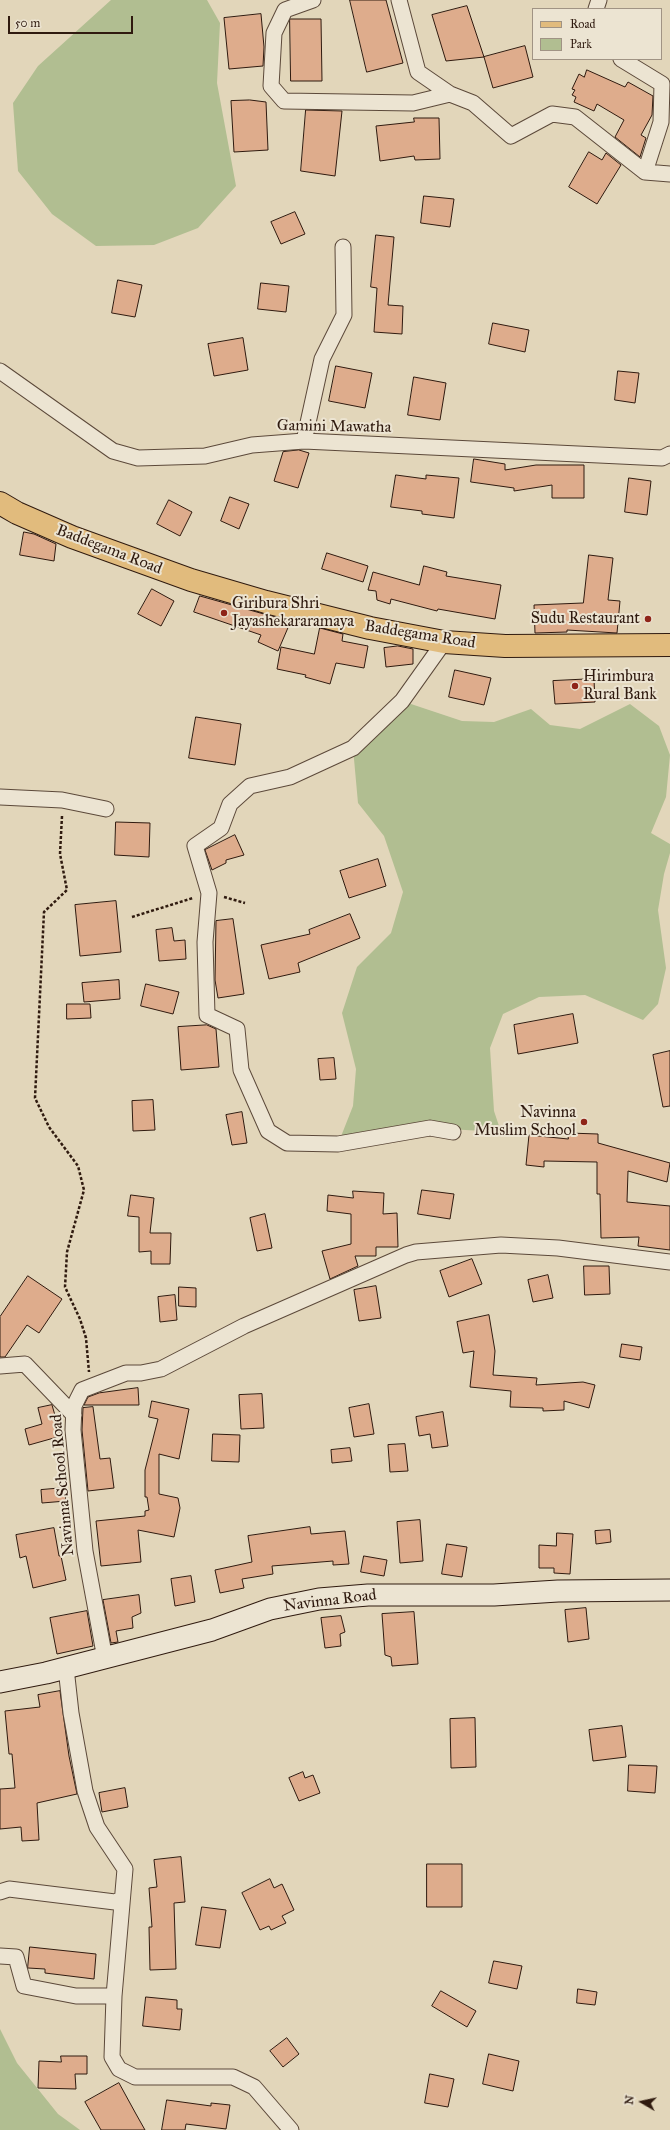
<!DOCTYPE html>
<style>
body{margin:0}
#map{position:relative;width:670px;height:2130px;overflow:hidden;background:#e2d6ba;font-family:"IM FELL Great Primer",serif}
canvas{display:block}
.legend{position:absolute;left:532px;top:8px;width:130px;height:52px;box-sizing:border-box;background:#ece4d2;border:1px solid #a09384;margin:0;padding:5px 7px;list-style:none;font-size:12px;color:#2f1a0f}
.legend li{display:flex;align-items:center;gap:8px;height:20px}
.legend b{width:20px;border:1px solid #a09384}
.north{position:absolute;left:622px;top:2082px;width:40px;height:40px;-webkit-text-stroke:3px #ece4d2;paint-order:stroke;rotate:279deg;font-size:11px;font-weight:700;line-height:16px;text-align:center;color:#2f1a0f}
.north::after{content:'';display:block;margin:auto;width:14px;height:18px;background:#2f1a0f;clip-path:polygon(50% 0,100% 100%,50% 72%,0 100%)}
.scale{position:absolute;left:8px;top:16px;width:125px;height:18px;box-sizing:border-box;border:2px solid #2f1a0f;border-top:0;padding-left:5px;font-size:12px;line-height:14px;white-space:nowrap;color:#2f1a0f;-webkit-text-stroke:3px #ece4d2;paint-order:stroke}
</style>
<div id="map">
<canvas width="670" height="2130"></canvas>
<ul class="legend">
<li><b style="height:5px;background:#e1bb7d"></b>Road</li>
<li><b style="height:11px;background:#b1be91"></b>Park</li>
</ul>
<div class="north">N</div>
<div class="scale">50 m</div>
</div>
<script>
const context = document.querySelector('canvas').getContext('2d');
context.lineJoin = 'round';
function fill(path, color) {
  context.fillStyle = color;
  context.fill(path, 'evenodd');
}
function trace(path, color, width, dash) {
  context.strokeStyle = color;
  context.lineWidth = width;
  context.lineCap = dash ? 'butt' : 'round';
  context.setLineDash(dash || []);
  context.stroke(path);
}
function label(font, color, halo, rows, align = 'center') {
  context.font = font + ' "IM FELL Great Primer",serif';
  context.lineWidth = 4;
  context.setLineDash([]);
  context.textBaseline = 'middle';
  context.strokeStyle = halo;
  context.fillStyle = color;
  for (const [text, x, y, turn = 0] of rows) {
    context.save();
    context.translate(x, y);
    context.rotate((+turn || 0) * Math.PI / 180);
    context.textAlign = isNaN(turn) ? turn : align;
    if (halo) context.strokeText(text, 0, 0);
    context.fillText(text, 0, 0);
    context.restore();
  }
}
fill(new Path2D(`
 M111,0H207L220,23L217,83L236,186L198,228L154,245L96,246L52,214L18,171L13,103L38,66Z
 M402,701L462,721L494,722L531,709L550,725L580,729L630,704L659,726L670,755L666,797L651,833L670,844V853L664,874L658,910L666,968L658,1004L643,1020L585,995L539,997L503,1014L490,1048L494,1111L501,1132L430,1128L338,1144L353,1106L356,1069L342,1013L357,967L391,933L403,892L384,836L358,803L353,748Z
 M0,2029L17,2063L58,2114L80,2130H0Z`), '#b1be91');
const building = new Path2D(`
 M350,0H386L403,63L367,72Z
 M467,6L484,57L446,61L432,15Z
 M261,14L264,47L263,66L229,69L224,18Z
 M290,19H321L322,81H291Z
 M525,46L533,77L493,88L484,57Z
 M587,70L625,87L628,82L653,96L652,115L641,135L646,138L640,157L615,137L624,120L597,104L594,111L574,102L576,97L572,95L575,90L572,89L579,74L584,77Z
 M250,100L266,102L268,150L234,152L231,101Z
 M306,110L342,111L335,176L301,171Z
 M414,118H439L440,159L415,160L414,156L380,161L376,126L414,122Z
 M589,152L602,160L606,153L621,165L597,204L569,187Z
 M424,196L454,199L450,227L421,223Z
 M295,212L305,234L281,244L271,222Z
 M376,235L394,237L388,305L403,306L402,334L374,332L377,288L371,287Z
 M118,280L142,285L135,317L112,313Z
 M261,283L289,286L286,312L258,309Z
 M493,323L529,330L525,352L489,344Z
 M243,338L248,370L214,376L208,344Z
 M336,366L372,373L365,408L329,401Z
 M618,371L639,373L635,403L615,400Z
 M414,377L446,383L440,420L408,415Z
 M299,450L309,453L298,488L274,481L283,452Z
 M474,459L505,464V470L536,465H584V498H552V485L514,491V488L471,482Z
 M396,475L426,479V475L459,478L454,518L422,514V511L391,507Z
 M629,478L651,481L647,515L625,512Z
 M230,497L249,504L239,529L221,521Z
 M169,500L192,512L180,536L157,524Z
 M24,532L34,534L56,544L54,561L20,555Z
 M327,553L368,566L363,582L322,569Z
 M589,555L613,558L608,600L620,601L617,633L567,630V632L535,633L534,605L583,603Z
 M424,566L447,572L446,576L501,585L495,619L438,609L437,611L391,599L390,604L377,600L376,591L368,590L373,572L419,585Z
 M152,589L174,601L161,626L138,614Z
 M200,596L278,618L290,623L278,651L258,642L261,635L194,612Z
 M320,628L343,634L342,641L368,646L364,668L336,663L330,684L305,677L306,675L277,669L281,647L314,654Z
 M398,646L413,649V664L386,667L384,648Z
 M455,670L491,678L484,705L449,697Z
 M594,679L595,702L555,704L553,681Z
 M196,717L241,724L235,765L189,758Z
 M116,822L150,823L149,857L115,855Z
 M235,835L244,855L226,860V863L212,870L205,850Z
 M378,859L386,886L349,898L340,871Z
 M116,901L121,952L80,956L75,905Z
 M350,914L360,938L298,963L300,972L269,979L261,945L310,934L309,930Z
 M233,919L244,994L218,998L215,980L216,921Z
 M172,928L174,941L185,940L186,959L159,961L156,930Z
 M119,980L120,999L84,1002L82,983Z
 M146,984L179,992L173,1014L141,1006Z
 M67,1004H90L91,1018L67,1019Z
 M573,1014L578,1043L518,1054L514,1025Z
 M207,1025L216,1029L219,1067L181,1070L178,1027Z
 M670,1051V1106L663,1107L653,1055Z
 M334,1058L336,1079L320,1080L318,1059Z
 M153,1100L155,1130L133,1131L132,1101Z
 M242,1112L247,1143L232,1145L226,1115Z
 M568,1133L598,1134V1143L670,1163L667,1182L628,1171L627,1202L670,1206V1250L638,1246L639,1237L601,1238L600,1194H597V1162L544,1161V1167L526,1165L529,1135L568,1139Z
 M422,1190L454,1194L450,1219L418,1214Z
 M353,1191L384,1193L383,1214L397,1213L398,1247H376V1256H355L358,1266L330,1279L322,1251L351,1244V1214L327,1211L328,1195L353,1198Z
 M131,1195L154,1198L150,1233H171L170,1264H151V1251L139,1252V1217L128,1216Z
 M265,1214L272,1248L257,1251L250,1218Z
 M472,1259L482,1284L449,1297L440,1271Z
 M584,1266H609L610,1294L585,1295Z
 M548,1275L553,1298L533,1302L528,1280Z
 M28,1276L62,1299L39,1333L27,1325L5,1357H0V1317Z
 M376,1286L381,1318L359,1321L354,1290Z
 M179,1287L196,1288V1307L179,1306Z
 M175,1295L177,1320L160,1322L158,1297Z
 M489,1315L495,1351L493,1375L537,1378L536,1385L583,1382L595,1385L589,1408L564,1401V1410L543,1411V1408L510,1407L511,1391L470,1387L474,1351L463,1353L457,1322Z
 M622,1344L642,1347L640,1360L620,1357Z
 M138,1388L139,1405H84L88,1397L99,1393Z
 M262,1394L264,1428L241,1429L239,1395Z
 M152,1401L189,1409L179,1459L159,1454V1494L178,1498L180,1508L174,1537L138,1530L141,1562L101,1566L96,1521L145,1516V1511L149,1510L147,1497H145V1470L158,1419L149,1417Z
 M369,1404L374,1434L354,1437L349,1408Z
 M52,1405L61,1436L29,1445L25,1429L42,1424L38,1408Z
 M93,1407L100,1459L110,1458L114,1488L88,1491L82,1430L83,1408Z
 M443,1412L448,1446L432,1448L430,1434L419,1436L416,1417Z
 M213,1434L240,1435L239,1462L212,1461Z
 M405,1444L408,1471L390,1472L388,1445Z
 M350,1448L352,1461L332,1463L331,1450Z
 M64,1488L66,1501L42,1503L41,1490Z
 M420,1520L423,1561L400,1563L397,1522Z
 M310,1527L311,1534L345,1531L349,1564L333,1565V1561L272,1566L273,1574L242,1579L244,1588L220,1593L215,1570L252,1562L248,1536Z
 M54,1528L59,1556H61L66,1580L33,1588L26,1556L20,1558L16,1535Z
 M610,1530L611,1542L596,1544L595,1531Z
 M557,1533L573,1534L570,1574L554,1573V1568H539V1545L556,1546Z
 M447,1544L467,1547L462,1577L442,1574Z
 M364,1556L387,1560L384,1576L361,1572Z
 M191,1576L195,1602L175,1606L171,1579Z
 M139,1595L141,1613L132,1617L133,1628L116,1631L118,1642L111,1643L103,1600Z
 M586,1608L589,1639L568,1642L565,1610Z
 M87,1611L93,1646L57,1654L50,1618Z
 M414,1612L418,1664L392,1666L391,1657L385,1655L382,1614Z
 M341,1616L345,1632L340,1634L341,1646L325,1648L321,1618Z
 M60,1691L69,1756L77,1794L37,1803L39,1840L22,1841L21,1827L0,1829V1789L15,1788L12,1754H9L5,1711L40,1707L38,1695Z
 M475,1718L476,1767L451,1768L450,1719Z
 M622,1726L626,1757L593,1761L589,1730Z
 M629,1765L657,1766L655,1793L628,1791Z
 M303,1772L305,1778L313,1775L320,1793L299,1801L289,1778Z
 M125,1788L128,1807L102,1812L99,1793Z
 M181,1857L185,1902L174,1903L176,1969L150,1970L149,1927H152L149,1888L157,1887L154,1860Z
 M427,1864H462V1907H427Z
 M270,1879L274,1888L282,1884L294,1910L282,1916L286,1923L271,1930L269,1926L260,1930L242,1893Z
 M202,1907L226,1910L220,1948L196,1945Z
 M30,1947L96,1954L94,1979L45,1973V1969L28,1968Z
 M494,1961L522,1966L517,1989L489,1983Z
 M578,1989L597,1992L595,2005L577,2003Z
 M441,1991L476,2011L467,2027L432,2006Z
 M146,1997L177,2000V2009H182L180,2030L143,2026Z
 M287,2038L299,2054L283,2067L270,2051Z
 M489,2054L519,2061L513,2091L483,2084Z
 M61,2056H87V2074H75L76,2089L38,2088L39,2061L61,2062Z
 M430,2074L454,2079L448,2107L425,2103Z
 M119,2083L136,2114L145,2130H101L85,2102Z
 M167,2100L211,2106V2103L230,2105L226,2129L186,2124L185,2130H162Z`);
fill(building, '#deac8c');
trace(building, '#2f1a0f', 1);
const street = new Path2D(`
 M313,0L285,10L274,33L271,86L284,101L413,103L450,94
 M399,0L418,72L450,94L473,103L511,136L552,114L575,117L645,172L670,174
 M596,9L599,0
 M621,59L662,84L661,122L645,172
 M0,371L113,451L138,458L205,456L252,445L304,441L662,458L670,454
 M304,441L322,359L344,315L343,247
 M444,642L402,701L353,748L290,777L250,786L230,804L221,828L195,846L209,893L205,942L207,1015L237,1029L241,1070L268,1131L287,1143L338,1144L430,1128L453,1132
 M0,797L62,800L106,809
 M0,1366L25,1364L74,1415
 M108,1657L103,1648L85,1551L73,1430L74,1406L82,1390L126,1373H141L161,1369L244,1326L406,1255L416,1252L501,1245L558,1248L670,1262
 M66,1668L71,1713L85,1791L97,1827L125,1869L114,1996L112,2057L119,2069L135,2077H233L254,2087L291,2130
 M0,1892L9,1889L115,1902L122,1899
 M0,1956L16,1957L24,1986L76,1996H114`);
const secondary = new Path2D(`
 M0,1682L46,1673L212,1630L270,1609L319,1599L368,1595H494L558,1591L670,1590`);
const primary = new Path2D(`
 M0,503L17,513L72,537L191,580L266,602L370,628L444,642L505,646L670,645`);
trace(street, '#5c493a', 17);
trace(secondary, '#2f1a0f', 23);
trace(primary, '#2f1a0f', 24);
trace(new Path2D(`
 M62,816L60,854L67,890L44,912L35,1098L49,1127L78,1166L84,1190L67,1252L65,1287L80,1319L86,1338L89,1372
 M224,897L245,903
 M132,917L193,898`), '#2f1a0f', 2.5, [3, 2]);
trace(street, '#ece4d2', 15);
trace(secondary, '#ece4d2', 21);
trace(primary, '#e1bb7d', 22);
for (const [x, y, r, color] of [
 [224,613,4,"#8f2418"],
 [648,619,4,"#8f2418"],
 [575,686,4,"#8f2418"],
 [584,1122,4,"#8f2418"]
]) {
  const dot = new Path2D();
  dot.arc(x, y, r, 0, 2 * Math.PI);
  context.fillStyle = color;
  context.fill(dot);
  trace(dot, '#ece4d2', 1.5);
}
label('16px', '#2f1a0f', '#ece4d2', [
 ["Gamini Mawatha",334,427,1],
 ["Baddegama Road",109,550,21],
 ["Baddegama Road",420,635,9],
 ["Navinna School Road",63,1485,-95],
 ["Navinna Road",330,1601,-7]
]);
label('16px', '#2f1a0f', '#ece4d2', [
 ["Giribura Shri",232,604],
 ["Jayashekararamaya",232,622],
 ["Sudu Restaurant",640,619,"right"],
 ["Hirimbura",583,677],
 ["Rural Bank",583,695],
 ["Navinna",576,1113,"right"],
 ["Muslim School",576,1131,"right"]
], 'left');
</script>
